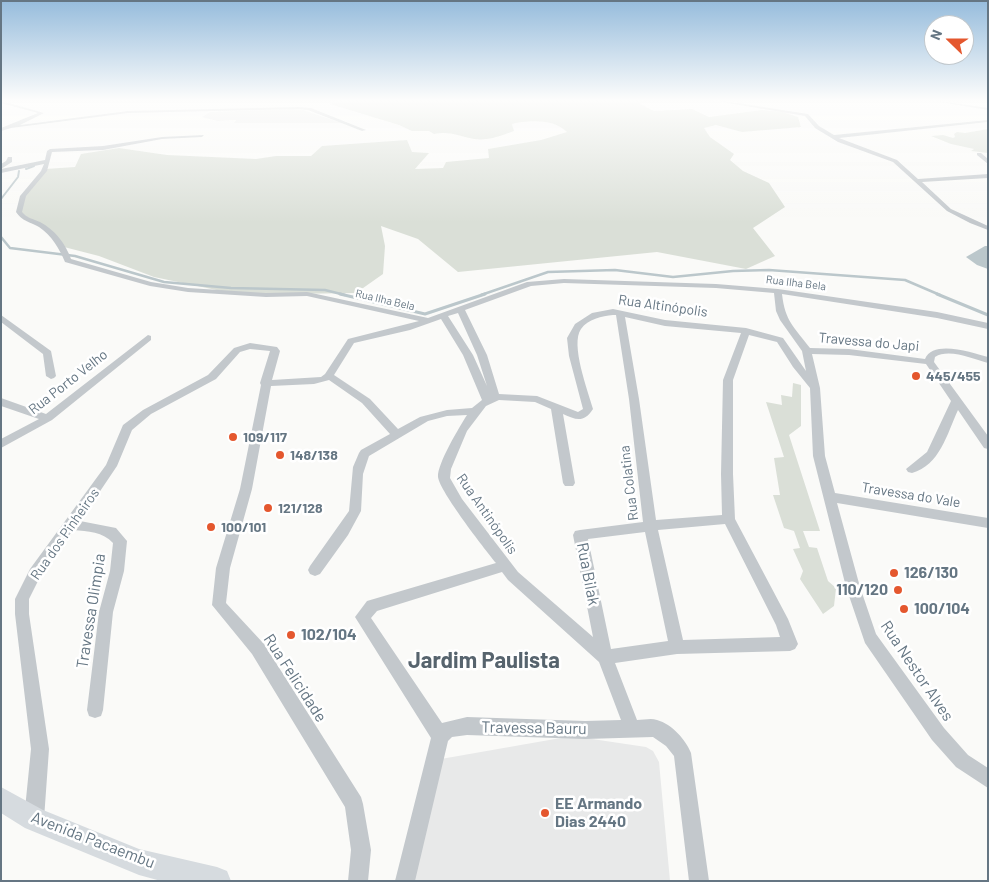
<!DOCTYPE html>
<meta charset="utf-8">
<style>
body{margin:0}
#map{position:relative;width:989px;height:882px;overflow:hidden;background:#fafaf8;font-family:Barlow,sans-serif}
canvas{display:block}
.frame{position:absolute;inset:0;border:2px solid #657683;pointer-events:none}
.north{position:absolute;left:924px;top:15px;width:50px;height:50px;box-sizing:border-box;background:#fff;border:1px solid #c1c8cd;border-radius:50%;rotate:292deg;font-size:14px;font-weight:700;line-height:20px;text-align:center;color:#657683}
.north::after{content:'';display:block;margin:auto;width:18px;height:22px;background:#e4572e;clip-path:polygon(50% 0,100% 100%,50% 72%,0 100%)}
</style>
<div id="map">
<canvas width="989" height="882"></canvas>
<div class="frame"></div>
<div class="north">N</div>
</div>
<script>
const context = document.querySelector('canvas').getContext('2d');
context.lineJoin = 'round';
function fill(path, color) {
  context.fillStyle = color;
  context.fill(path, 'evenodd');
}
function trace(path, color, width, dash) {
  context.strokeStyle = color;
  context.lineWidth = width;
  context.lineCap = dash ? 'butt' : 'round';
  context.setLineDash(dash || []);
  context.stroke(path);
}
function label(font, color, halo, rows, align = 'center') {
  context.font = font + ' Barlow,sans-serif';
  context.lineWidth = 5;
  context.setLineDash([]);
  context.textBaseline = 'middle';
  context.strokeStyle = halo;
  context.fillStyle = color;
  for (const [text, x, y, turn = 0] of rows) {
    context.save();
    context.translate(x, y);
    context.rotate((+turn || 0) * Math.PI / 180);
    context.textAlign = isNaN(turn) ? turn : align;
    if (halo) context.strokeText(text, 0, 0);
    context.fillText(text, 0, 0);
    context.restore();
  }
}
fill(new Path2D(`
 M294,109L303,110L342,123H234L236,120L217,121L202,117L210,112Z
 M572,736L646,747L653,751L659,762L670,881H416L412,879L441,759Z`), '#e8e9e9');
fill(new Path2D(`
 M338,100H647L640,104L654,111L692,109L709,117L762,110L783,112L798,117L801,127L742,132L716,125L704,128L710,137L734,154L730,160L743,171L769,183L785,207L753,228L775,256L746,269L657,252L458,272L418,239L381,226L385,246L383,274L356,293L289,294L231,293L154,277L99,256L64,247L40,225L19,212L23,196L45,169L75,167L81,154L119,148L167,155L256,159L276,156H311L322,146L407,140L412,152L429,153L415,169L443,168L446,162L489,158L488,149L541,140L567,132C554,119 529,120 512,124L514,131C501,136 487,141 474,139C457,136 451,131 434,134L429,131H412L399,125L330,104Z
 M988,129V153L971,151L974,149L951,144L931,136L943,135L953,138L955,137L954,134L957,132L965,133Z
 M793,383L801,385V426L789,435L820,531H803L809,547L817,548L828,581L836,588L834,606L823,614L800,579L803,571L793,549L800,548L794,531L784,528L773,495H780L774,458L784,457L766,402L782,405L781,395L792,397Z`), '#dadfd7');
fill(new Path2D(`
 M985,246H988V269L977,265L966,257Z`), '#bbc7cb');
trace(new Path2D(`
 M26,169L34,166
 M1,199L18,177L19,171`), '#bbc7cb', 2);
trace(new Path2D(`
 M1,237L10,248L75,256L164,282L231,288L325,290L345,295
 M481,295L548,272L615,270L673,277L733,271L769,270L905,280L940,295`), '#bbc7cb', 2.5);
trace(new Path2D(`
 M340,294L425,314L485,294
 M937,294L988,315`), '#bbc7cb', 3);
fill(new Path2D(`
 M101,100H136L134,101Z
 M710,100H718L808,114L819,126L834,135L988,120V122L839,138L897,160L918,179L988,174V178L922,182L951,209L988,226V230L970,223L947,211L893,162L838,142L815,128L805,116Z
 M933,100L988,108V110L935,101Z
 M1,101L44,113L20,125L128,111L299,107L311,108L366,130L362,131L308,110L299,109L128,113L11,128L1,131V128L38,113L1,103Z
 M204,135L202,137L162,139L103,150L52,152L47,171L26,196L22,212C27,218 33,219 40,222C54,229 66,244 71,259L151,282L188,288L266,293L307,292L428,318L527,282L564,279L716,284L778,289L937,312L988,323V329L937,318L782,294C785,321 794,327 810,348L849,349L925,359C933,339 973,353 988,357V363C973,359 949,348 935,357L934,362L988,436V449L984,448L958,410C947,434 940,465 912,473L908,472L906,469L927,452L951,401L926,364L849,355L812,354L820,388L825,456L835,493L988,518V528L837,503L860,587L876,634L944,728L968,755L988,768V788L956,767L932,740L865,643L846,587L813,456L810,388L793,367L777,342L749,335L733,380V474L735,519L788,619L798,644L795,649L790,651L677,654L615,663L637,720C644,720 651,718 657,720C672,724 686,740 691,753L709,881H689L674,756L666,746L653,737L585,739L467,735L452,737L448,741L415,881H395L431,738L355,617L367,601L496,563C484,548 440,492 438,477C437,464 460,426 467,415L447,416L428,421L369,456L363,474L361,511L348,535L320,574L315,576L310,574L308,570L310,566L349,511L353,467L359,453L361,450L390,434L362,403L329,380L314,384L271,386L252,489L230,568L226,603L264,644L361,797L363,804L371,850L368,881H348L351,850L345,807L252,654L212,605L216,568L240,489L261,385L260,383L270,351L250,349L240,352L216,379L151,414L132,430L117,466L80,521L116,528L127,541L124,571L113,612L103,710L101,716L95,718L89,716L87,710L99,612L110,571L113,543C103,532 88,531 73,530L40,577L29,599V614L49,749L44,819L41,826L34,829L27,826L24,819L31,749L15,614V599L30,569L106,465L123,425L143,410L208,375L234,348L250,343L277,347L280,351L272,380L321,377L325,374L348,339L419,321L307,296L266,297L188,292L150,286L65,262C59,248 52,236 39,227C30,222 22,221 16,212L20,196L41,171L44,164L1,173V169L45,160L47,151L50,149L103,146L162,137ZM564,283L716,288L774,293L776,311L780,320L802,351L806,371L783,338L746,328L665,320L613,309L592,313L575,324L567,338L569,356L583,409L578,412L537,396L499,394L487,355L465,310L531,286ZM458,313L477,355L487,386L473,355L448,316ZM613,315H616L629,399L643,522L580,530L575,531L573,535L593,637L518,572L462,499L450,478L451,469L467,431L486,406L499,400L535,402L551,409L563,483L565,486H573L575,483L563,414C576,420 584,423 593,409C588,391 570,344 581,329C588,319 602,316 613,315ZM625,317L665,326L741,333L723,380L721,474L722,515L656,520L639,399ZM441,319L463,355L482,400L472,408L447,410L420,417L398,429L370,399L334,375L354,343L410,330ZM725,524L776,625L780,637L683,640L658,530ZM645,532L668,641L611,649L588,539ZM502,572L508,580L599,662L621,720L585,721L467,717L442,723L371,618L377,611Z
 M977,153H981L988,159V164L977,155Z
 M8,157H12V162L1,169V164L6,161Z
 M1,315L51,351L56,376L54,378L51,379L46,376L43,354L1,322Z
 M148,335L151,336V340L52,420L1,448V439L39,419L4,407L1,406V398L46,414Z`), '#c3c8cc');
fill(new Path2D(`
 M1,787L43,810L139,849L217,867L227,871L231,881H161L139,875L25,828L1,813Z`), '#d6dbdf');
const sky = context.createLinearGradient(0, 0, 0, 223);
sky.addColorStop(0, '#96bcdc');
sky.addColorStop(0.45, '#fdfdfc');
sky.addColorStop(1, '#fdfdfc00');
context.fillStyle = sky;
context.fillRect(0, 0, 989, 223);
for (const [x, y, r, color] of [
 [916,376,5,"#e4572e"],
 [233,437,5,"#e4572e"],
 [280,455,5,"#e4572e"],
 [268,508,5,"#e4572e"],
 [211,527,5,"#e4572e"],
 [894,573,5,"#e4572e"],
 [898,590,5,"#e4572e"],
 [904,609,5,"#e4572e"],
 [291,635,5,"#e4572e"],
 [545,813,5,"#e4572e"]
]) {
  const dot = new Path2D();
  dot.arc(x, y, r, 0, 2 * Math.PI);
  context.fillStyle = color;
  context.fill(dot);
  trace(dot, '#fff', 2);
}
label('11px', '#657683', '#fff', [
 ["Rua Ilha Bela",796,283,7],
 ["Rua Ilha Bela",385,300,13]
]);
label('14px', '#657683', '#fff', [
 ["Rua Altinópolis",663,306,8],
 ["Travessa do Japi",869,342,5],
 ["Rua Porto Velho",68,382,-38],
 ["Rua Colatina",629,483,-97],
 ["Travessa do Vale",911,495,9],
 ["Rua Antinópolis",487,514,55],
 ["Rua dos Pinheiros",65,534,-55]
]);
label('bold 14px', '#657683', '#fff', [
 ["445/455",926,376],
 ["109/117",243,437],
 ["148/138",290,455],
 ["121/128",278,508],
 ["100/101",221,527]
], 'left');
label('bold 16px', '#657683', '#fff', [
 ["126/130",904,573],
 ["110/120",888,590,"right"],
 ["100/104",914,609],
 ["102/104",301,635],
 ["EE Armando",555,804],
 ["Dias 2440",555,822]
], 'left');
label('16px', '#657683', '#fff', [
 ["Rua Bilak",588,574,79],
 ["Travessa Olimpia",91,611,-81],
 ["Rua Nestor Alves",917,671,56],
 ["Rua Felicidade",295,678,57],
 ["Travessa Bauru",534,728,1],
 ["Avenida Pacaembu",93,840,21]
]);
label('bold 22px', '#57646e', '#fff', [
 ["Jardim Paulista",484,661]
]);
</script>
